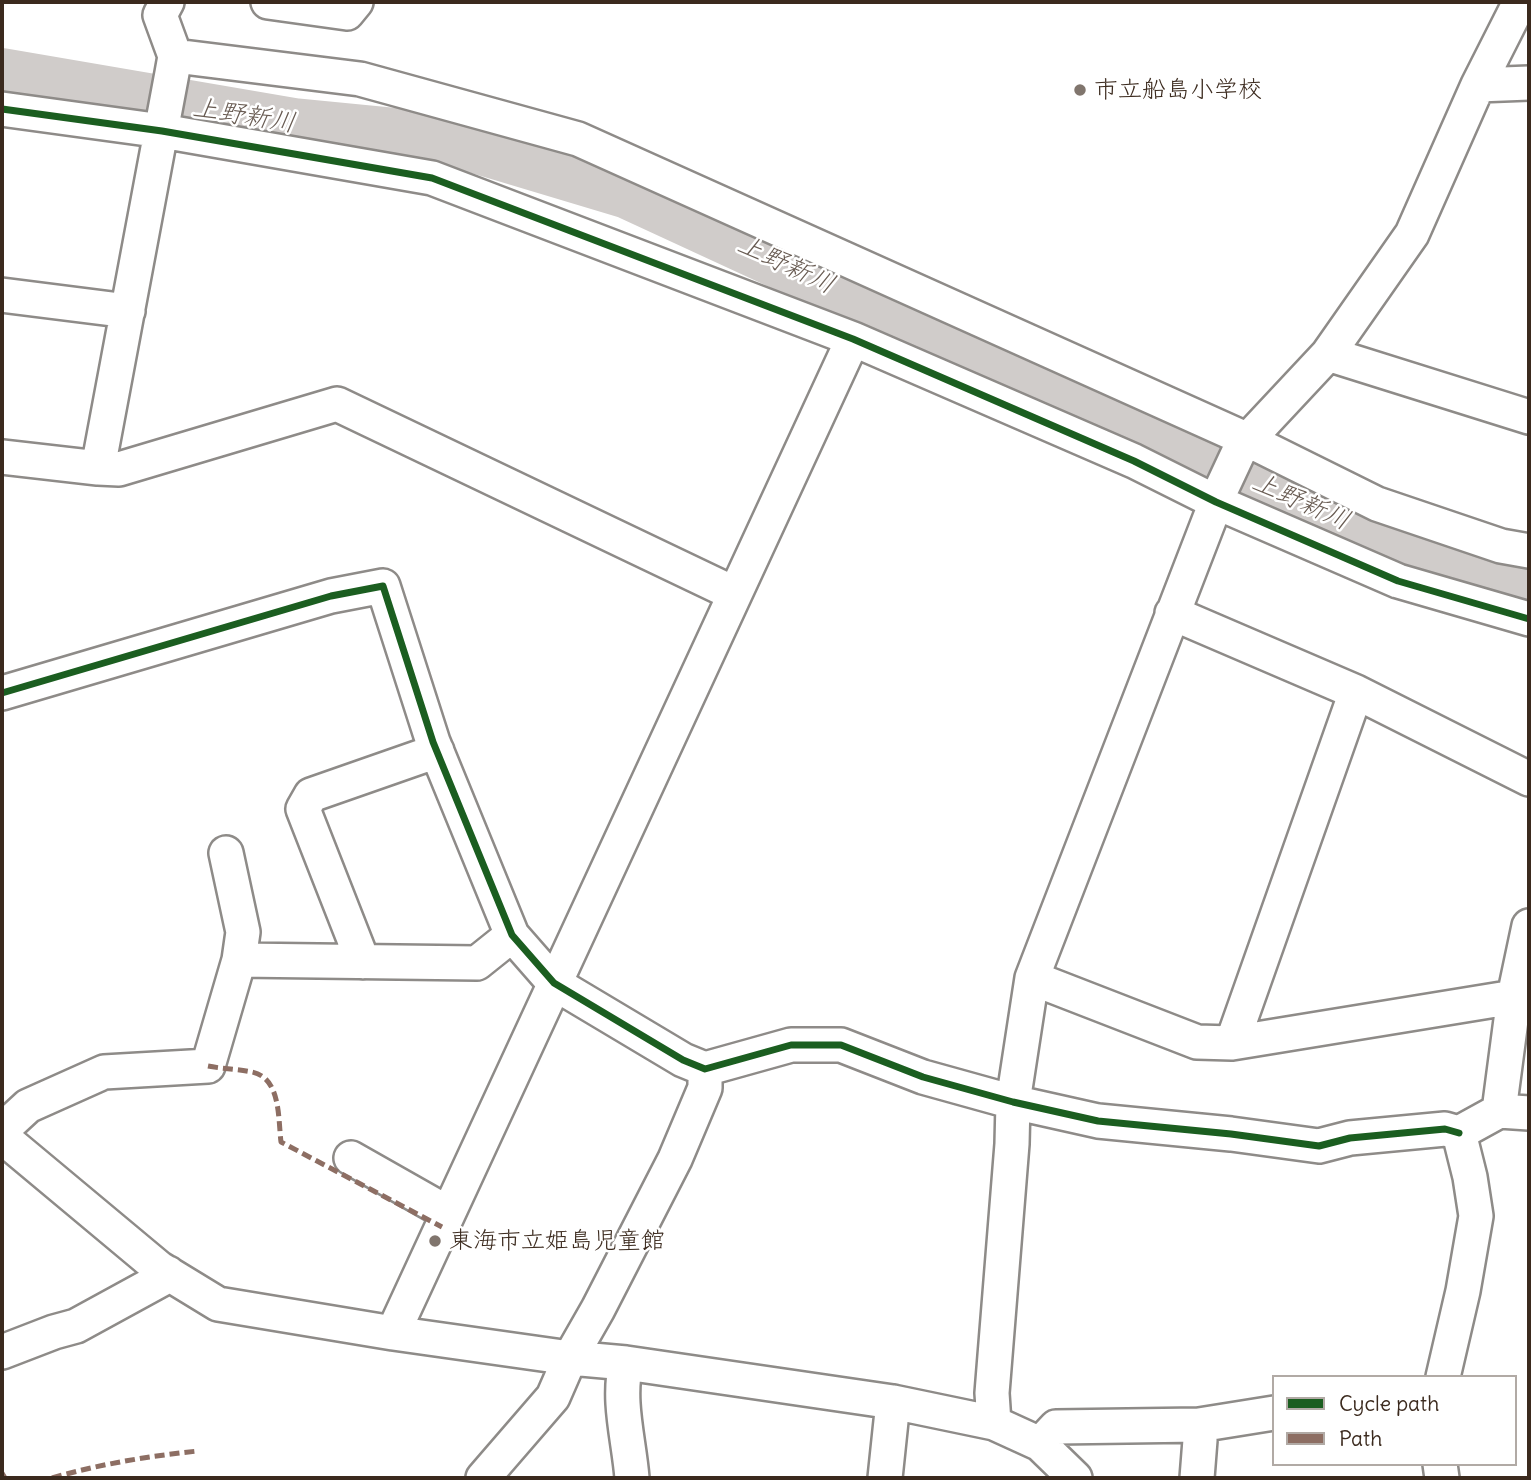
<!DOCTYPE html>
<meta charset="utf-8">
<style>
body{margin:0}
#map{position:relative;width:1531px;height:1480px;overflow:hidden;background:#fff;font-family:Delius,sans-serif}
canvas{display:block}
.frame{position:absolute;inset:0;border:4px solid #3b2a1e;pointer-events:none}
.legend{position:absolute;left:1272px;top:1375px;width:245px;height:91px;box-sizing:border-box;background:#fff;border:2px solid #b1aaa5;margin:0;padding:9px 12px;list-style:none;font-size:21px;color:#3b2a1e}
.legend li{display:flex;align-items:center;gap:14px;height:35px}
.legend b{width:35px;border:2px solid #b1aaa5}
</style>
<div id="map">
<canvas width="1531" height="1480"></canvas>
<div class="frame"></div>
<ul class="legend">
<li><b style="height:9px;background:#1b5e20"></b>Cycle path</li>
<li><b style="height:9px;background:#8d6e63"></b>Path</li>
</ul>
</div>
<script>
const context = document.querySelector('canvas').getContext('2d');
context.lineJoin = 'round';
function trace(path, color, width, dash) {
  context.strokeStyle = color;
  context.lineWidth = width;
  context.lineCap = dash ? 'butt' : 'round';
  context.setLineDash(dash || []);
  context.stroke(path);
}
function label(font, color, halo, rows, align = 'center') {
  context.font = font + ' Delius,"Klee One",sans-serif';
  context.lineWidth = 5;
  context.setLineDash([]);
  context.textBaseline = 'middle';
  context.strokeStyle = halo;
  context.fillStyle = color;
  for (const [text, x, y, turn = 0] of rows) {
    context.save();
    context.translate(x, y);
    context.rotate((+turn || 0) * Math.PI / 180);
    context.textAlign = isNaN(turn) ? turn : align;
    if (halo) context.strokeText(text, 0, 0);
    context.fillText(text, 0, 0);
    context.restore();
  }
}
trace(new Path2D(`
 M2,75L294,125L458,141L628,192L1195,454L1426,557L1529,594`), '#d0ccca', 54);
const street = new Path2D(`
 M268,2L347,13L356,2
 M175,56L360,79L578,139L1248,440L1377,504L1501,546L1529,551
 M1478,85L1529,83
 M2,109L162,131L432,178L853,339L1134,461L1216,502L1398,581L1529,619
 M2,295L128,311
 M1328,354L1529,417
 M2,457L98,468L172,73L175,56L160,15L167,2
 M98,468L119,469L337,404L735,594
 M1172,613L1356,692L1529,779
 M2,693L331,596L383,586L433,742L512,935L554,983L683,1060L705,1069L791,1045H841L923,1077L1013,1102L1098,1121L1231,1134L1319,1146L1350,1138L1445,1129L1459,1133
 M239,960L477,963L512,935
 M363,962L303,809L311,795L437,751
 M1032,978L1197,1042L1232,1043L1514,997L1529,999
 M1232,1043L1356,692
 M1499,1111L1529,1113
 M2,1130L28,1106L104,1072L208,1066L239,960L243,932L226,853
 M2,1137L159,1268L218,1304L393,1333L570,1358L626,1363L893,1402L994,1423L1040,1444L1075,1478
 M351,1158L448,1213
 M393,1333L853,339
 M2,1352L54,1332L76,1326L162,1279L168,1273
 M626,1363C617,1401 629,1440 632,1478
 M1443,1377L1463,1291L1476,1216L1470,1177L1459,1133L1499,1111L1514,997L1529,926
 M994,1423L992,1393L1012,1144L1013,1102L1032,978L1220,492L1241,447L1328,354L1412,234L1478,85L1520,2
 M1040,1444L1056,1427L1199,1425
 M1440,1464L1442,1478
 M483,1478L553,1397L570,1358L598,1309L675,1159L705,1088V1069
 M885,1478L893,1402
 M1197,1478L1200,1440L1199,1425L1274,1413`);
trace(street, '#8e8b88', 38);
trace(street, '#fff', 33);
trace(new Path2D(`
 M208,1066C223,1069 238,1069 252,1072C281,1078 278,1118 281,1142L442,1227
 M2,1473L5,1478
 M52,1478C100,1464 149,1456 198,1451`), '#8d6e63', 5, [10, 5]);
trace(new Path2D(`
 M2,109L162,131L432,178L853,339L1134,461L1216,502L1398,581L1529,619
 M2,693L331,596L383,586L433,742L512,935L554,983L683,1060L705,1069L791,1045H841L923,1077L1013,1102L1098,1121L1231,1134L1319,1146L1350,1138L1445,1129L1459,1133`), '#1b5e20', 7);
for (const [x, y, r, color] of [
 [1080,90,7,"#80756d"],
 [435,1241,7,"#80756d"]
]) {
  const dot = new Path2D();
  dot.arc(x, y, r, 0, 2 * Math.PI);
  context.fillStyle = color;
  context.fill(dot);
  trace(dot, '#fff', 2.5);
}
label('24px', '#3b2a1e', '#fff', [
 ["市立船島小学校",1094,90],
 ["東海市立姫島児童館",449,1241]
], 'left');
label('italic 26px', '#685b52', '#fff', [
 ["上野新川",244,116,9],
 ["上野新川",786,265,25],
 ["上野新川",1301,502,24]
]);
</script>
